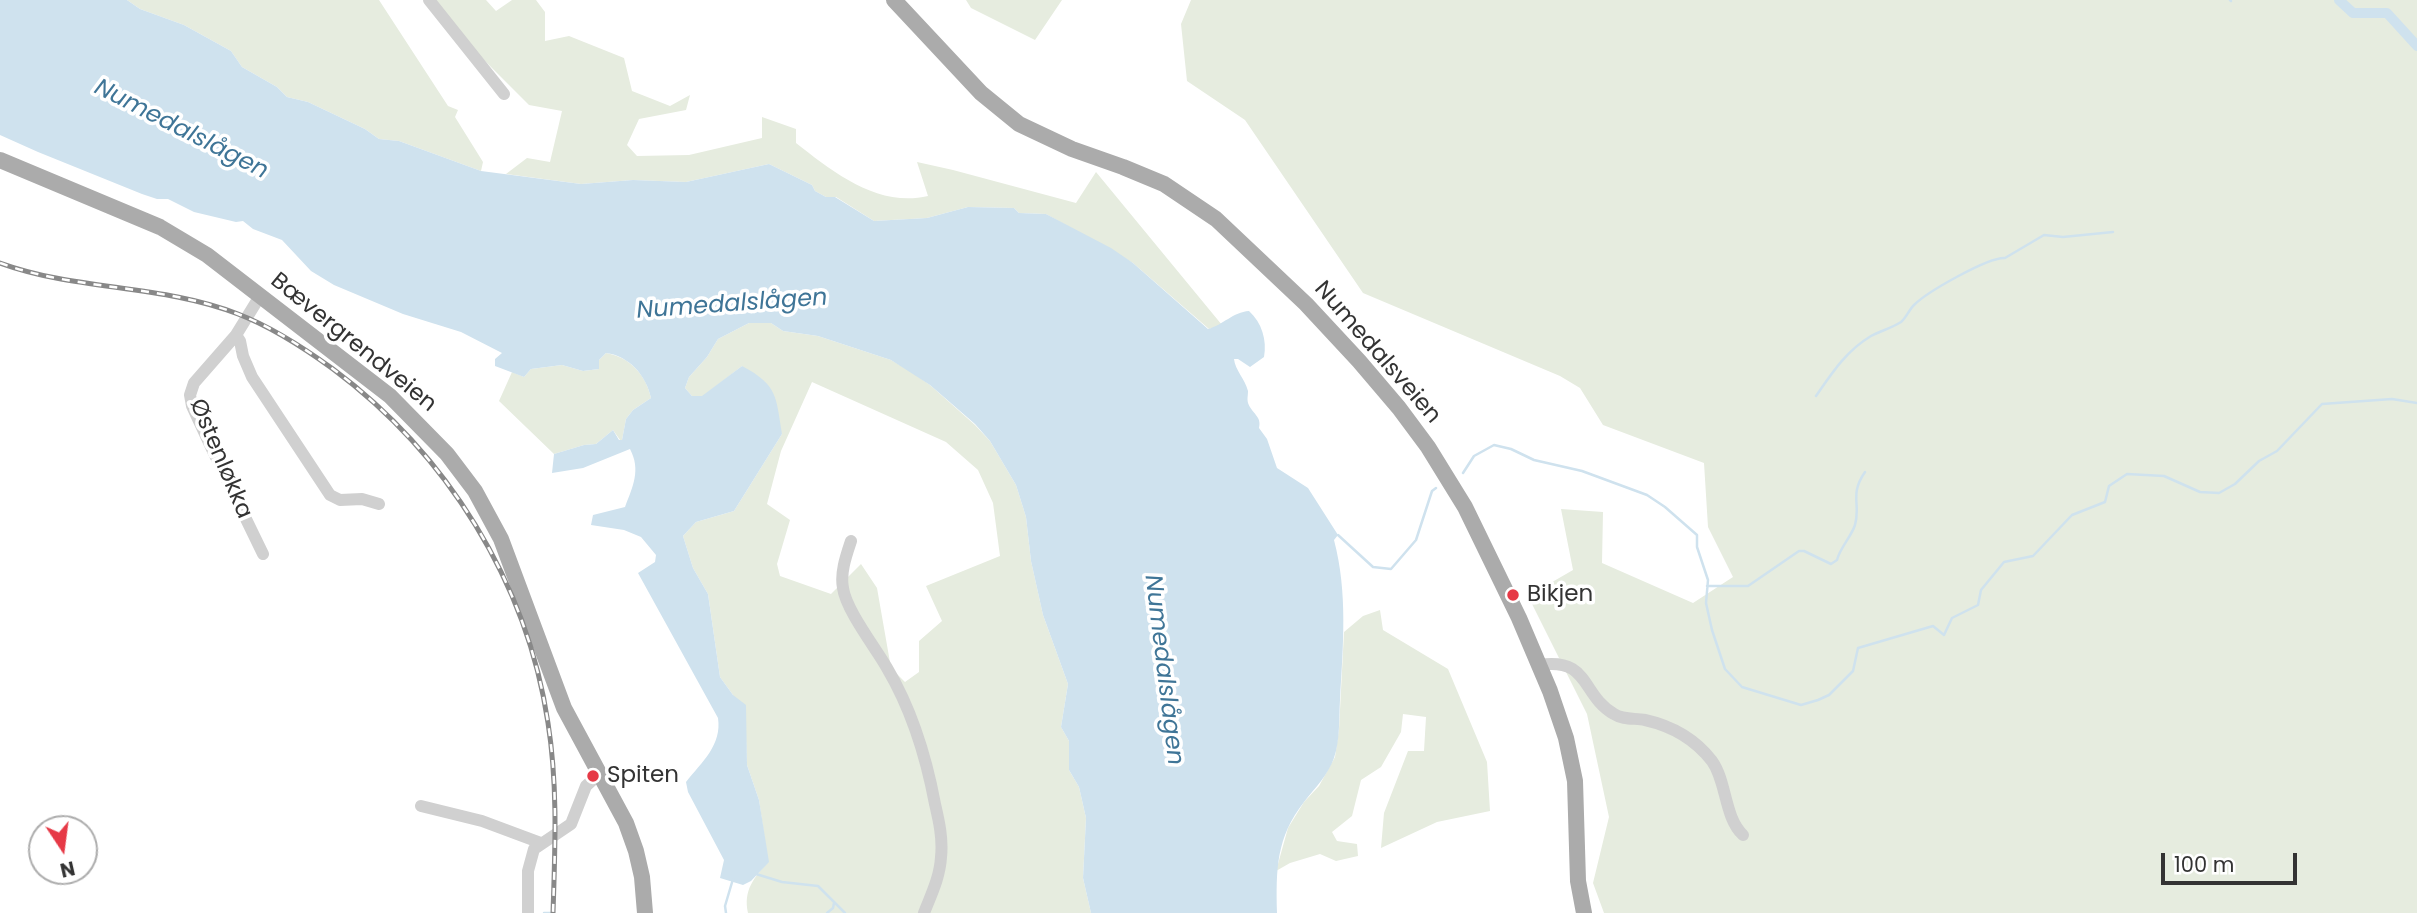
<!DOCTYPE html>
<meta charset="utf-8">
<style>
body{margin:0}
#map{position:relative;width:2417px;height:913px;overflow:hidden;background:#fff;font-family:Poppins,sans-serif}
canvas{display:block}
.north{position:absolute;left:28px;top:815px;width:70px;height:70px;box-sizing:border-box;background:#fff;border:2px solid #adadad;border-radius:50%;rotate:167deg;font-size:19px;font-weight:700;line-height:28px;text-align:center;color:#333}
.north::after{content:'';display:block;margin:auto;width:24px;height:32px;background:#e63946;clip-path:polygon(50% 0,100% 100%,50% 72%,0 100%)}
.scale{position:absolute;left:2161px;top:853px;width:136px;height:32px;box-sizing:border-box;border:4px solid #333;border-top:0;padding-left:9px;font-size:21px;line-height:24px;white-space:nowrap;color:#333;-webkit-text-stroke:5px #fff;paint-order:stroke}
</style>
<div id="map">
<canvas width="2417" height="913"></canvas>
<div class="north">N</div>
<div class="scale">100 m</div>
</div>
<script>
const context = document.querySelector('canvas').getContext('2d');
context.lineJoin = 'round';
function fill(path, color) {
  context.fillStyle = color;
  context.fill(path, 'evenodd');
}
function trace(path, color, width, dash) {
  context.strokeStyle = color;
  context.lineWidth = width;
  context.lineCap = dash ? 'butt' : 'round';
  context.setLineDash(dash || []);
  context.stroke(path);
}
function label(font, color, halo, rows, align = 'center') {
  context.font = font + ' Poppins,sans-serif';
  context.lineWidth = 7;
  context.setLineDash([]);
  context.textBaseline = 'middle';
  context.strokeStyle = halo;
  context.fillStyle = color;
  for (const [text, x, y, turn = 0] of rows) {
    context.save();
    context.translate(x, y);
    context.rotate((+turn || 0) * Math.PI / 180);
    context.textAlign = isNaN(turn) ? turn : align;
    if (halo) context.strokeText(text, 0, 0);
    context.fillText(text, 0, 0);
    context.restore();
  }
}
fill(new Path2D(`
 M127,0H379L448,106L458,110L455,117L483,162L481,171L399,141L379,139L365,129L308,102L287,97L277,87L242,67L231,51L184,25L140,9Z
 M432,0H486L496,11L512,0H536L545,12V41L569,36L624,58L632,91L670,106L690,95L686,110L639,119L627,145L637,156L689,155L762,138V117L796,129V143C833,172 878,208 928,196L917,162L953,170L1076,203L1096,172L1222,325L1209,329L1133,263L1046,214L1019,213L1014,208L968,207L927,218L874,221L836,197H826L815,191L812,185L769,164L686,182L633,180L581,184L506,174L527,158L550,162L562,111L529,105L467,43Z
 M966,0H1062L1035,40L971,8Z
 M1191,0H2417V913H1604L1593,883L1609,817L1587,714L1528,596L1573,570L1561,509L1603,512L1602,563L1693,603L1733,577L1708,527L1704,463L1603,425L1580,388L1560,376L1363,293L1245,120L1187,81L1181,24Z
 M749,323H771L783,331L818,336L891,360L910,371L930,385L975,425L990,441L1016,485L1026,517L1031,561L1043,615L1068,684L1061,727L1069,741V770L1079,787L1086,818L1083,878L1091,913H748C743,890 754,878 768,862L759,800L747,765L746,739L733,695L720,677L708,594L693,568L683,536L696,522L734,511L782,434L742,366L702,397L692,396L685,388L689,377L707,357L718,339ZM812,382L946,442L978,470L993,503L1000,556L926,586L942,621L919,641V672L905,682L891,668L877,588L861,564L831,594L780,576L777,564L790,520L767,504L781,451Z
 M606,353C630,357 646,375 651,398L633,410L626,419L622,440H620L613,430L596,444L584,445L554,454L499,401L512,372L524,377L531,369L562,365L583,371L599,369V360Z
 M1380,610L1383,630L1448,669L1487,762L1490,811L1437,822L1381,848L1384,813L1408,751H1424L1426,717L1403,714L1401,732L1381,767L1361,780L1352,816L1332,832L1337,841L1357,844L1358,856L1336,861L1320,854L1290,863L1276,871L1288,828L1304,802L1319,786L1335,757L1339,729L1344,632L1363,616Z`), '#e6ecdf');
fill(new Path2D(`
 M0,0H127L140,9L184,25L231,51L242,67L277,87L287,97L308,102L365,129L379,139L399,141L481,171L581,184L633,180L686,182L769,164L812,185L815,191L826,197H835L874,221L927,218L968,207L1014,208L1019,213L1046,214L1111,248L1133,263L1208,329C1223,325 1233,312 1249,311C1262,323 1267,340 1264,357L1250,367L1238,359H1234C1235,370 1245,379 1248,391C1248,396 1247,398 1248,403C1252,414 1262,416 1259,428L1267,439L1277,468L1308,488L1338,535L1334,540C1348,593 1343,646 1340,700C1339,718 1340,741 1334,758C1328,775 1315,788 1304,802C1276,838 1276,869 1277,913H1091L1083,878L1086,818L1079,787L1069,770V741L1061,727L1068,684L1043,615L1031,561L1026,517L1016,485L990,441L975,424L930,385L891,360L818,336L783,331L771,323H749L718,339L707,357L689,377L685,388L692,396H702L742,366C778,385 776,397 782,434L734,511L696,522L683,536L693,568L708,594L720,677L733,695L746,705L747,765L759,800L769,862L751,881L743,885L720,878L724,860L688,792L686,782C702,762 722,745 718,718L638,573L655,562L656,555L641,537L624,530L591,525L593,515L625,507C633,486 641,470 630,449L583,468L552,473L554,454L584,445L596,444L613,430L619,440H622L626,419L633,410L651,398C646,375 629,356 606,353L599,360V369L583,371L562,365L531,369L524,377L495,366V359L502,353L461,332L403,314L334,285L311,271L282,240L253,229L243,221L236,222L194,212L168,199H157L142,194L38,152L0,135Z`), '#cfe2ee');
trace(new Path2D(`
 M2230,0L2231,1
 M1816,396C1832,373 1846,351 1871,336C1880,331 1892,328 1901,322C1906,318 1909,310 1914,305C1927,292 1988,257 2005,258L2044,235L2063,237L2113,232
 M1463,473L1474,456L1494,445L1511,449L1534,460L1582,471L1647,495L1665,507L1697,535V547L1708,580L1706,603L1712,630L1725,669L1742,687L1801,705L1818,700L1829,695L1853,671L1858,648L1933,626L1944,635L1952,618L1978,605L1981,590L2004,562L2033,556L2072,515L2105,502L2109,486L2127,474L2164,476L2200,492L2219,493L2235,484L2259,461L2277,451L2322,404L2392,399L2417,403
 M1338,535L1373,567L1391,569L1416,540L1432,491L1436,488
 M1707,586H1748L1799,551H1804L1831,564L1837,560C1840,548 1851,537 1855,525C1861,504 1849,495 1865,472
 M756,874L782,882L818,886L845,913
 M544,913H552
 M726,913L725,906L733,879
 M827,913L833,908L834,903`), '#cfe2ee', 2.5);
trace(new Path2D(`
 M2339,0L2353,13H2387L2417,46`), '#cfe2ee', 10);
trace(new Path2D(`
 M429,0L504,94
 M260,296L236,335L194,383L190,395L192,406L212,449L263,554
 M236,335L240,341L243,356L252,377L330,495L340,500L362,499L379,504
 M851,541C846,556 840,573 843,588C846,610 875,647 887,668C912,710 926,756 935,804C939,821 943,839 941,857C940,877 931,895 924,913
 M1539,665C1590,657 1581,695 1614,714C1623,720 1635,718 1645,720C1672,726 1695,739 1712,761C1727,782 1724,817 1743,835
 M421,806L482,821L541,843
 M528,913V871L534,849L571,824L586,786L599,774`), '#d0d0d0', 12);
trace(new Path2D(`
 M894,0L981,93L1019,124L1072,149L1123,167L1164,184L1216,219L1306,304L1359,361L1399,408L1428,447L1465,507L1519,618L1550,691L1566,738L1575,781L1578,881L1584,913
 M0,160L160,227L207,255L390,396L447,454L475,491L501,539L564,708L626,823L636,851L642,877L645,913`), '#ababab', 16);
const rail = new Path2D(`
 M0,263C77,291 161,284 238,314C272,327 304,348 333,369C447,454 527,582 548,723C558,786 555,849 553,913`);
trace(rail, '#888', 5);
trace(rail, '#fff', 2.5, [8]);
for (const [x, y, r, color] of [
 [1513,595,7,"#e63946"],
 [593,776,7,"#e63946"]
]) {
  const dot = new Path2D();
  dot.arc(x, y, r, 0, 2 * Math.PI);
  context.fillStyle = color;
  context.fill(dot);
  trace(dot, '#fff', 2.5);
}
label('23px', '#333', '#fff', [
 ["Bævergrendveien",353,343,39],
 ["Numedalsveien",1377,353,49],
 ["Østenløkka",220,459,67]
]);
label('23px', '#333', '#fff', [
 ["Bikjen",1527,595],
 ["Spiten",607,776]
], 'left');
label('italic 24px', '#3f7597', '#fff', [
 ["Numedalslågen",181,130,27],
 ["Numedalslågen",732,305,-4],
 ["Numedalslågen",1163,670,83]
]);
</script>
